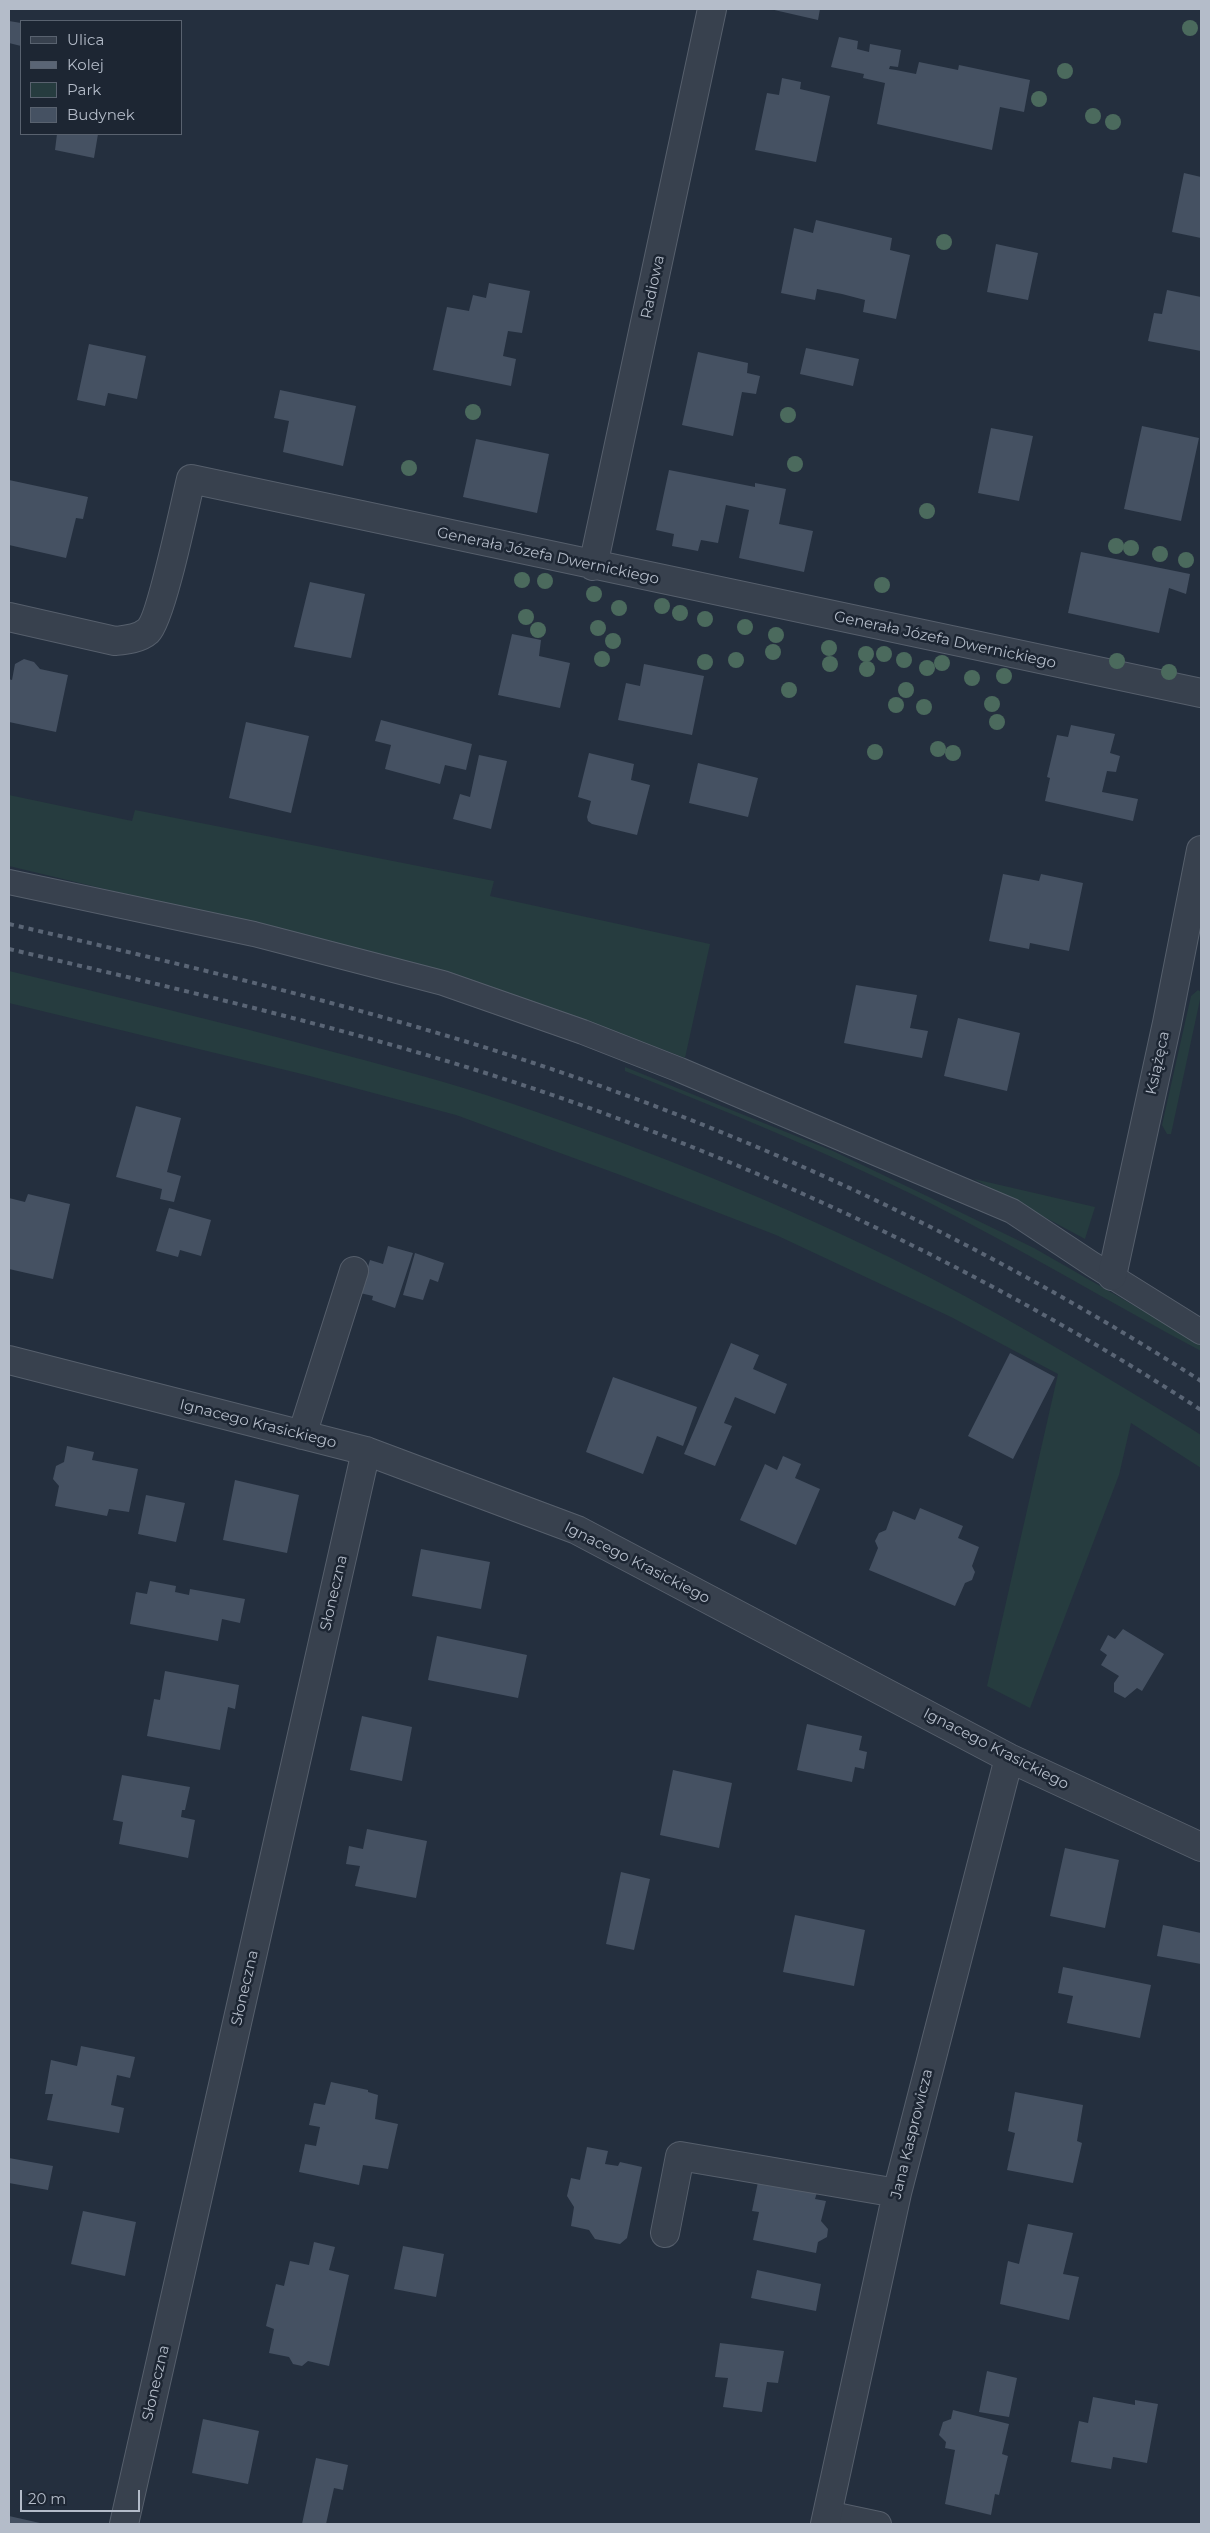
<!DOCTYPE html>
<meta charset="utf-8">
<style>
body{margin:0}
#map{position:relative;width:1210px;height:2533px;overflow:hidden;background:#242f3e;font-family:Montserrat,sans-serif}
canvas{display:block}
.frame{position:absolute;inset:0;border:10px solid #b4bcc9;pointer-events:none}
.legend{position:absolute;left:20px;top:20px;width:162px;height:115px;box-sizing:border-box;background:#1d2633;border:1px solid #59626f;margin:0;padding:6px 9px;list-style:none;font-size:15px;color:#b4bcc9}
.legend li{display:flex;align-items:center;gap:10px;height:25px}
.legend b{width:25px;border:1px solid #59626f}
.scale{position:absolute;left:20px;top:2490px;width:120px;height:22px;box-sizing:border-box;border:2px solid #b4bcc9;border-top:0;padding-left:6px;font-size:15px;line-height:18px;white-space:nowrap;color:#b4bcc9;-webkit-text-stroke:4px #1d2633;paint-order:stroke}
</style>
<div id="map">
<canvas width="1210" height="2533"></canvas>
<div class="frame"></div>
<ul class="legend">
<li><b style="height:6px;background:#38414e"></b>Ulica</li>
<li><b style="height:6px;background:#5a6575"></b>Kolej</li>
<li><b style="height:14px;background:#263c3f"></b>Park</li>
<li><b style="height:14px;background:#455162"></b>Budynek</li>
</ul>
<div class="scale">20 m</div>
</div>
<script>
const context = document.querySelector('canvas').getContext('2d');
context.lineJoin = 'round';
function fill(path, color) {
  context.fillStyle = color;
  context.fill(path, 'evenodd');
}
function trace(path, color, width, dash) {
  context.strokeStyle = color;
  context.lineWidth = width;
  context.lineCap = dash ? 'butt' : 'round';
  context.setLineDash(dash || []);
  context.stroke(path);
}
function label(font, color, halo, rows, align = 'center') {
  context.font = font + ' Montserrat,sans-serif';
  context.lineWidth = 5;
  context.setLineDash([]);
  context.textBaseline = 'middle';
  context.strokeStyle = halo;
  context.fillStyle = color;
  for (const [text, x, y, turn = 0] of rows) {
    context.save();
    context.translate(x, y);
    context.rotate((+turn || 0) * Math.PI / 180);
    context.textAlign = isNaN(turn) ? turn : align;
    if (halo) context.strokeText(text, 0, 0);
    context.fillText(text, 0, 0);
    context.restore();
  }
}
fill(new Path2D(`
 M9,795L132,821L135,810L489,880L494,881L490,896L710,944L685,1058L555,1009L171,905L9,866Z
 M9,971C115,996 220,1022 326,1050C379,1064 433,1078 486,1095C623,1140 760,1194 889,1257C993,1308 1092,1368 1190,1428L1201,1435V1468L1131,1423L1119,1475L1030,1708L987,1686L1058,1374L951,1317L776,1235L623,1176L456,1115L306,1075L9,1003Z
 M1198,990L1201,992V995L1171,1134H1167L1162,1125L1191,996Z
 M625,1067L833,1151L929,1197L1034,1248L1201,1344V1351C1109,1302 1020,1248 926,1201C828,1153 726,1111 625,1071Z
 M974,1179L1095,1207L1085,1239Z`), '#263c3f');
fill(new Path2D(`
 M770,9H820L818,20Z
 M9,21L21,23V46L9,43Z
 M839,37L858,41L857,49L869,52L870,44L901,50L898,67L890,66L889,69L896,70L916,74L919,62L958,70L959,65L1030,80L1024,112L1000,107L992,150L877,124L885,83L863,78L864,74L831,67Z
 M782,78L801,82L800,89L830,96L816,162L755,150L767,93L779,95Z
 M57,134H98L94,158L55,150Z
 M1184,173L1201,177V238L1172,232Z
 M816,220L892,238L890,250L910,255L896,319L863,312L865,300L842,294L817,289L815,300L781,293L794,228L813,233Z
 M996,244L1038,253L1028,300L987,292Z
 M489,283L530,291L522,333L508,331L503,356L516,359L511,386L433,370L447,307L469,311L473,295L486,298Z
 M1167,290L1201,297V351L1148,341L1154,313L1162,314Z
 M89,344L146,356L137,399L108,393L105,406L77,400Z
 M806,348L859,359L853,386L800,374Z
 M698,352L748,363L747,373L760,376L756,394L742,392L733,436L682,425Z
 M280,390L356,406L343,466L283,452L289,421L274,418Z
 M1142,426L1199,438L1181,521L1124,509Z
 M991,428L1033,436L1019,501L978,493Z
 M476,439L549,454L537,513L463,497Z
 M669,470L755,487V483L786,489L779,524L813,531L804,572L739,558L749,510L726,505L718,543L701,540L698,551L672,546L674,534L656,530Z
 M9,480L88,497L83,519L76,518L66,558L9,545Z
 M1081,552L1190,574L1186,594L1169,588L1159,633L1068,613Z
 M310,582L365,594L351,658L294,647Z
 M512,634L541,640L539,656L570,663L560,708L498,695Z
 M24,659L34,662L40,669L68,675L56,732L9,722V679L12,680L15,664Z
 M644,664L704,676L692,735L618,720L626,683L640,686Z
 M381,720L472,744L466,770L445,765L440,784L385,769L391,745L375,741Z
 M246,722L309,736L291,813L229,798Z
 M1071,725L1115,734L1110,753L1120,756L1116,772L1107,771L1102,792L1138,799L1133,821L1045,801L1050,778L1047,777L1057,735L1068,737Z
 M589,753L634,764L631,780L650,785L637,835L592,824L588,821L587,817L591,801L578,797Z
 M479,755L507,761L491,829L453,819L460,794L470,797Z
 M698,763L758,778L748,817L689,803Z
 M1003,874L1039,881L1041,874L1083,883L1069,951L1030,943L1029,949L989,941Z
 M856,985L917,995L910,1028L928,1031L922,1058L844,1043Z
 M958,1018L1020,1033L1007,1091L944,1076Z
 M136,1106L181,1118L167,1172L181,1176L174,1202L160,1199L162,1189L116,1177Z
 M28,1194L70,1204L53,1279L9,1269V1198L25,1202Z
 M169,1208L211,1220L201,1256L180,1250L178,1257L156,1251Z
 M388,1246L413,1253L395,1308L372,1300L373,1296L360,1293L370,1260L383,1264Z
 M415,1253L444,1263L438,1282L430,1279L423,1300L403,1295Z
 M731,1343L759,1355L753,1369L787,1384L775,1414L735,1397L724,1423L732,1426L715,1466L684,1454Z
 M1010,1353L1055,1377L1013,1459L968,1436Z
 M613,1377L697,1407L683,1446L657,1436L643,1474L586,1452Z
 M67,1446L94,1452L92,1460L138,1469L129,1512L109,1509L107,1516L55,1506L59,1486L53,1479L56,1466L64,1462Z
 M783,1456L801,1464L795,1478L820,1489L796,1545L740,1520L765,1464L777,1470Z
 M235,1480L299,1495L287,1553L223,1540Z
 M146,1495L185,1503L176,1542L138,1534Z
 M920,1508L963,1526L958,1538L979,1547L972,1566L975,1572L972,1580L965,1583L955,1606L869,1570L878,1548L875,1541L879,1533L886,1530L893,1511L915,1520Z
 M421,1549L490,1562L481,1609L412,1596Z
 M150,1581L176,1586L175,1592L189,1595L190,1589L245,1599L240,1623L222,1619L218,1641L130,1624L136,1592L147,1594Z
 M1123,1629L1164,1654L1142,1691L1137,1688L1125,1698L1114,1692V1683L1119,1676L1101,1665L1107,1655L1100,1650L1108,1635L1115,1639Z
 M437,1636L527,1655L518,1698L428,1680Z
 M165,1671L239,1685L235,1709L228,1707L220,1750L147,1736L154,1699L160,1700Z
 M362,1716L412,1727L402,1781L350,1770Z
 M807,1724L862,1736L859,1750L867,1752L864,1769L855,1767L852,1782L797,1770Z
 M673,1770L732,1783L719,1848L660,1835Z
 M122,1775L190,1787L185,1810H182L181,1817L195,1820L188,1858L119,1844L123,1822L113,1820Z
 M367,1829L427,1841L416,1898L355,1886L360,1866L346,1864L349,1846L363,1849Z
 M1065,1848L1119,1860L1105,1928L1050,1916Z
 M621,1872L650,1879L634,1950L606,1944Z
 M795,1915L865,1930L854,1986L783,1972Z
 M1163,1925L1201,1933V1964L1157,1956Z
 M1063,1967L1151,1985L1140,2038L1067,2023L1073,1996L1058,1993Z
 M81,2046L135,2057L130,2078L117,2075L111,2105L124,2108L119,2133L47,2120L53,2094H45L51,2060L77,2066Z
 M331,2082L368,2090V2092L378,2095L375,2119L398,2124L388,2169L363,2165L359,2185L299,2172L305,2144L316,2146L320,2127L309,2125L314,2103L325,2105Z
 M1015,2092L1083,2105L1077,2141L1082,2143L1073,2183L1007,2170L1015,2133L1008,2131Z
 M587,2147L608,2151L605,2164L618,2166L620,2162L642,2167L627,2238L620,2244L595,2239L589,2230L571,2226L574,2207L567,2196L571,2178L580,2180Z
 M9,2158L53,2166L48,2190L9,2183Z
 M759,2177L818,2189L815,2199L826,2201L821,2221L828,2229L827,2237L818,2242L816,2253L753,2240L759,2212L752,2211Z
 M83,2211L136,2222L125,2276L71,2264Z
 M1028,2224L1073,2233L1063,2274L1079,2277L1069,2320L1000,2304L1008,2261L1019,2264Z
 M314,2242L335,2247L329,2270L349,2275L329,2366L308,2361L302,2366L293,2364L289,2357L269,2353L274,2329L266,2326L276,2284L284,2286L290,2261L309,2265Z
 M403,2246L444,2254L436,2297L394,2289Z
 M757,2270L821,2284L816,2311L751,2298Z
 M720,2343L784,2351L778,2383L767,2382L762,2412L723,2407L728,2378L715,2377Z
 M987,2371L1017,2378L1009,2417L979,2412Z
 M1093,2397L1135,2405V2400L1158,2404L1147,2463L1113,2457L1111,2469L1071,2462L1079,2421L1088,2423Z
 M953,2410L1009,2424L1002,2454L1008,2456L999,2495L995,2494L991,2515L945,2504L955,2450L945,2448L946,2442L939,2435L943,2422L951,2419Z
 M203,2419L259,2431L248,2484L192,2473Z
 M316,2458L348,2465L343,2490L334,2488L326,2524H302Z
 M9,2516L40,2523V2524H9Z`), '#455162');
const service = new Path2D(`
 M9,882L254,934L443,983L583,1032L680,1070L1012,1211L1092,1264L1201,1332
 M827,2513L879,2524`);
const minor = new Path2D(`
 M593,566L712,9
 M9,617L115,641C125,640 139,639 148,631C161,619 185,504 191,479L1201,693
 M1112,1276L1167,1023L1201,850
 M9,1360L366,1451L577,1530L1009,1758L1201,1847
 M302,1435L354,1271
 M665,2233L680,2156L897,2193
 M124,2524L366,1451
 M825,2524L897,2193L1009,1758`);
trace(service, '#565f6c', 26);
trace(minor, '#565f6c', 30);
trace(service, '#38414e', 24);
trace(minor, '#38414e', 28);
trace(new Path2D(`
 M9,924C197,968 386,1012 569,1075C790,1151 1005,1255 1201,1381
 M9,949C195,993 383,1036 564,1099C787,1177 1003,1281 1201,1410`), '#5a6575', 4, [5, 5]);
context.fillStyle = '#4b6a5d';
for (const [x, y] of [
 [1190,28],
 [1065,71],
 [1039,99],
 [1093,116],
 [1113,122],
 [944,242],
 [473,412],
 [788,415],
 [795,464],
 [409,468],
 [927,511],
 [1116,546],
 [1131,548],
 [1160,554],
 [1186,560],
 [522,580],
 [545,581],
 [882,585],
 [594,594],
 [662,606],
 [619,608],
 [680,613],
 [526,617],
 [705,619],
 [745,627],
 [598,628],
 [538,630],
 [776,635],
 [613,641],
 [829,648],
 [773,652],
 [866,654],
 [884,654],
 [602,659],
 [736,660],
 [904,660],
 [1117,661],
 [705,662],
 [942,663],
 [830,664],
 [927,668],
 [867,669],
 [1169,672],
 [1004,676],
 [972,678],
 [789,690],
 [906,690],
 [992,704],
 [896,705],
 [924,707],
 [997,722],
 [938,749],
 [875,752],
 [953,753]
]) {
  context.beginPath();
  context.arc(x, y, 8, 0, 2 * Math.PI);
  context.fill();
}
label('15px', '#b4bcc9', '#1d2633', [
 ["Radiowa",653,287,-78],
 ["Generała Józefa Dwernickiego",548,556,12],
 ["Generała Józefa Dwernickiego",945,640,12],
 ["Książęca",1158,1063,-78],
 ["Ignacego Krasickiego",258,1424,14],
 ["Ignacego Krasickiego",637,1563,27],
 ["Słoneczna",334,1593,-77],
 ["Ignacego Krasickiego",996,1749,27],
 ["Słoneczna",245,1988,-77],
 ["Jana Kasprowicza",912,2134,-76],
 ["Słoneczna",156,2383,-77]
]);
</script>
